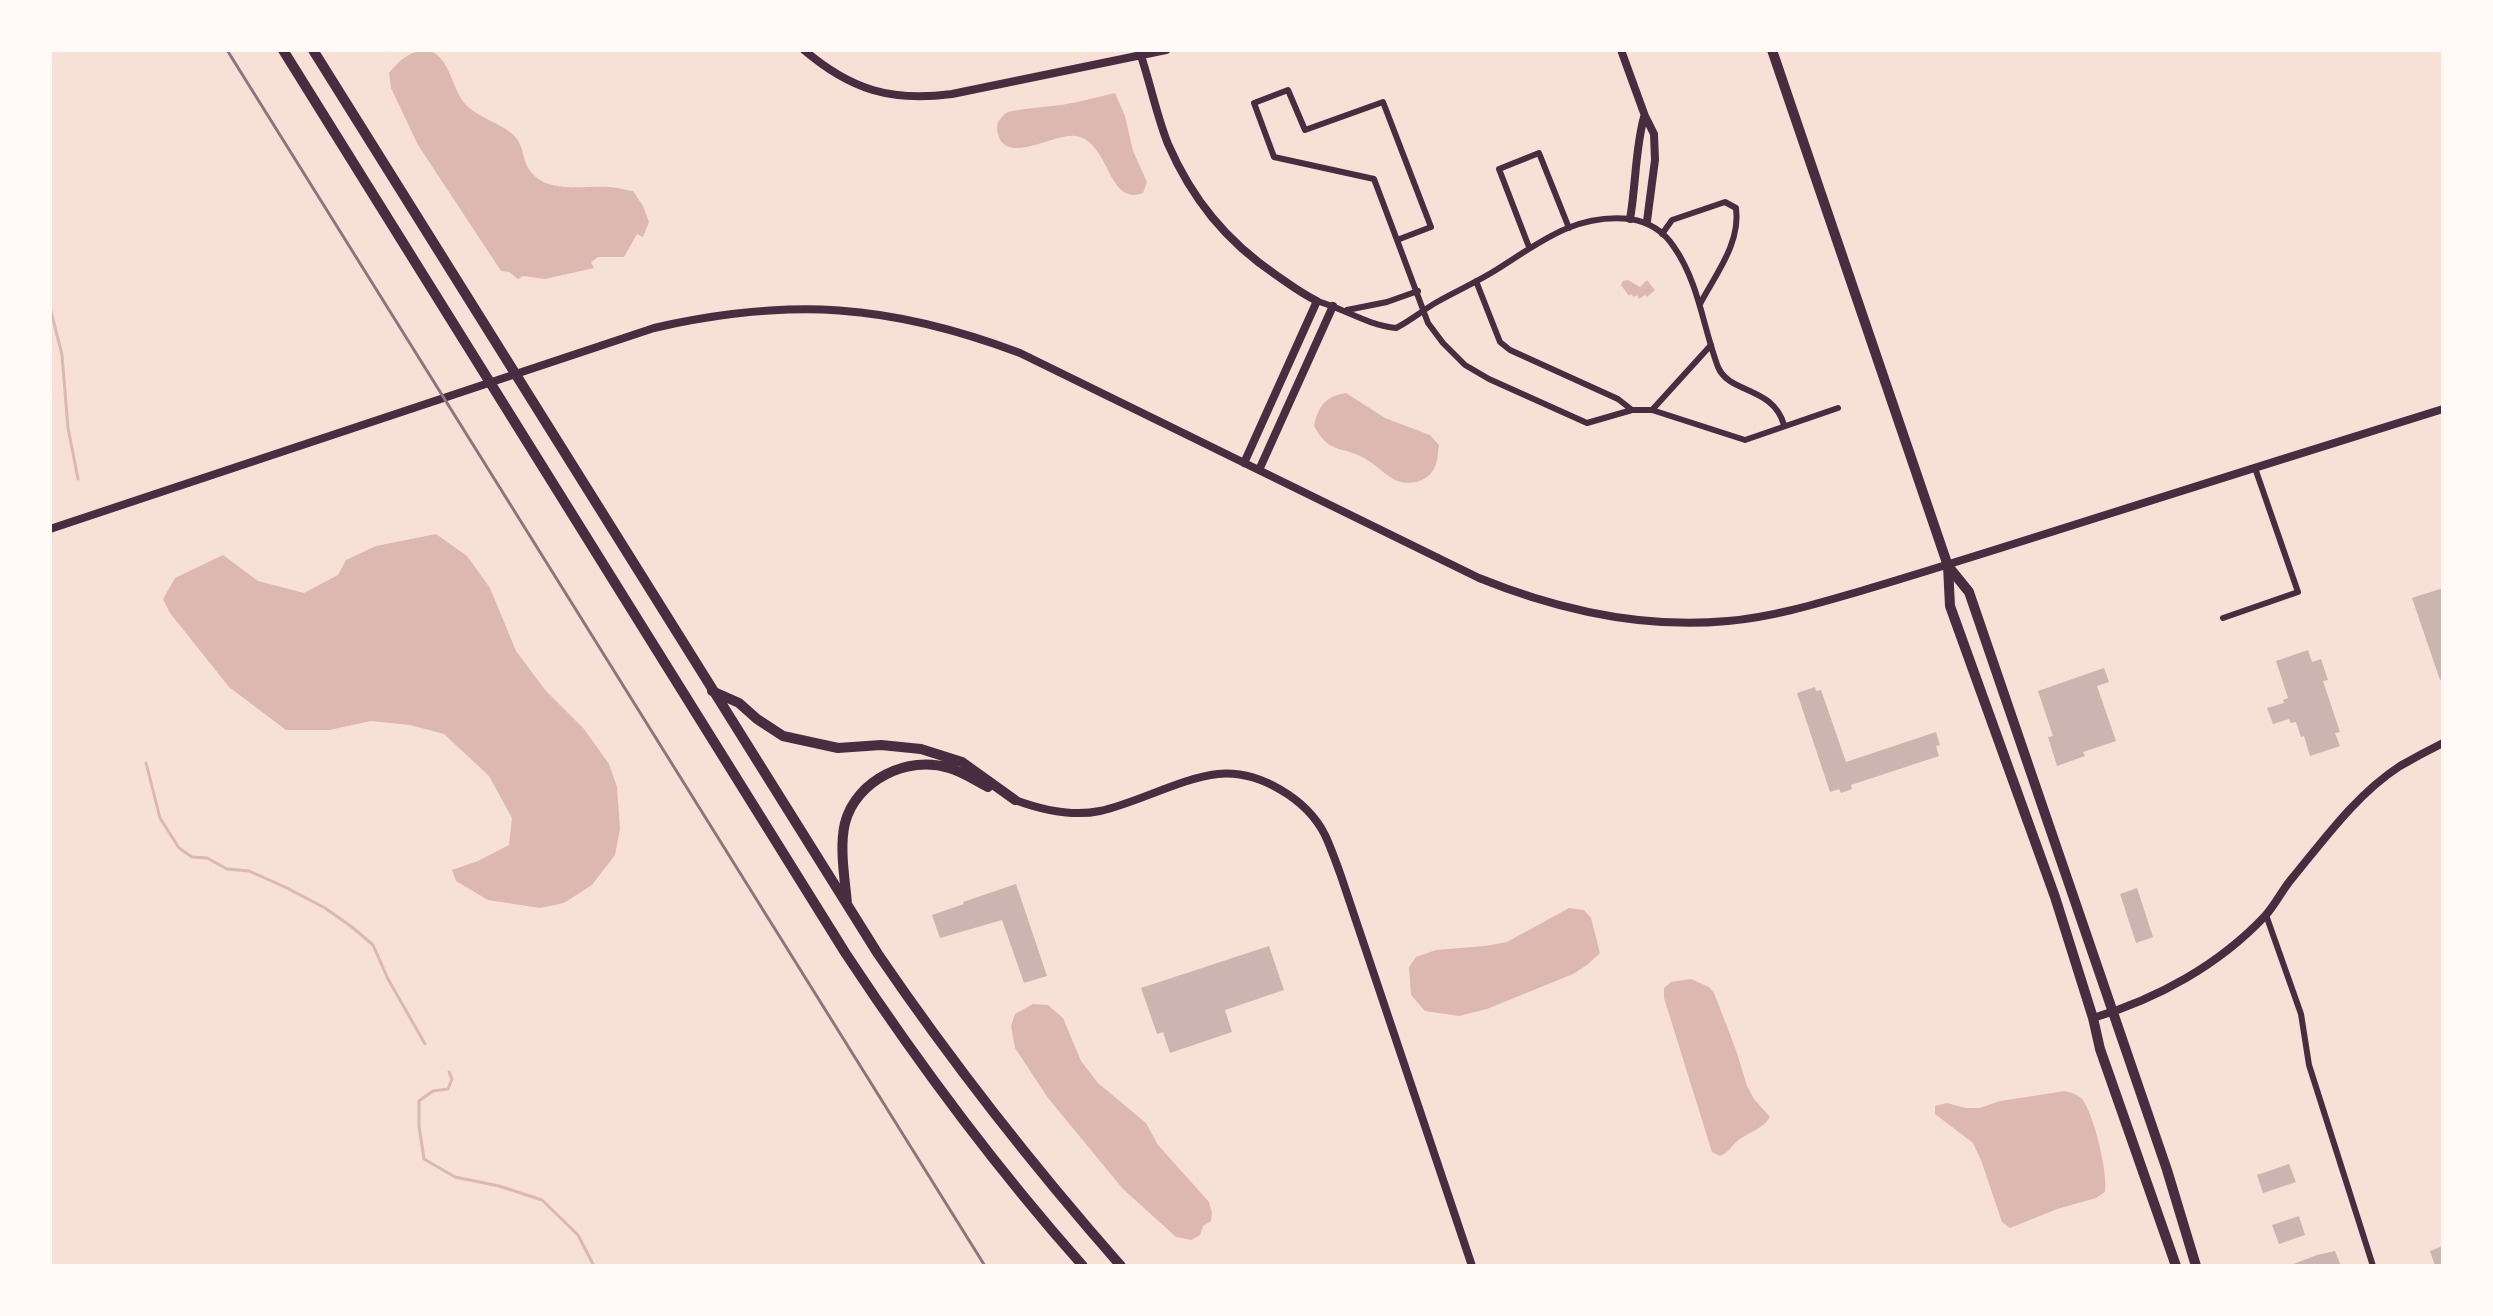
<!DOCTYPE html>
<style>
body{margin:0}
#map{position:relative;width:2493px;height:1316px;overflow:hidden;background:#f7e1d7;font-family:"Source Sans 3",sans-serif}
canvas{display:block}
.frame{position:absolute;inset:0;border:52px solid #fffaf5;pointer-events:none}
</style>
<div id="map">
<canvas width="2493" height="1316"></canvas>
<div class="frame"></div>
</div>
<script>
const context = document.querySelector('canvas').getContext('2d');
context.lineJoin = 'round';
function fill(path, color) {
  context.fillStyle = color;
  context.fill(path, 'evenodd');
}
function trace(path, color, width, dash) {
  context.strokeStyle = color;
  context.lineWidth = width;
  context.lineCap = dash ? 'butt' : 'round';
  context.setLineDash(dash || []);
  context.stroke(path);
}
fill(new Path2D(`
 M429,50C452,60 450,87 466,105C478,118 507,125 517,139C523,147 523,159 528,168C545,195 581,185 608,187C616,187 625,190 633,191L643,206L649,222L643,237L637,234L624,257H598L591,262L594,268L545,279L523,276L518,279L509,272L501,271L418,145L391,88L389,73C400,59 410,51 429,50Z
 M1115,93L1125,116L1133,151L1147,182L1143,193C1107,207 1110,140 1075,136C1054,133 1006,166 998,134C996,127 997,122 1002,117C1005,113 1007,112 1012,111C1028,108 1045,107 1061,105C1079,102 1097,97 1115,93Z
 M1628,280L1640,287L1647,280L1655,290L1647,297L1645,295L1639,299L1637,295L1634,297L1631,294L1629,296L1621,285L1623,281Z
 M1346,393L1385,418L1430,435L1439,445C1438,451 1438,458 1436,464C1431,481 1410,487 1395,480C1384,474 1375,464 1364,458C1340,445 1330,455 1314,426C1318,407 1325,396 1346,393Z
 M436,534L467,556L490,588L516,651L546,691L584,729L609,764L617,787L620,829L615,855L592,885L564,903L540,908L488,900L456,881L452,870L478,861L509,845L512,818L489,776L444,734L410,725L371,721L329,730H286L229,687L170,613L163,599L175,578L223,555L258,581L304,593L338,575L346,560L376,546Z
 M1569,908L1584,910L1591,918L1600,953L1587,965L1573,974L1487,1009L1459,1016L1425,1011L1411,995L1409,967L1416,957L1436,950L1485,946L1507,942Z
 M1691,979L1709,987L1714,993L1736,1050L1747,1086L1754,1099L1770,1117C1762,1130 1748,1132 1736,1142C1730,1148 1728,1153 1720,1156L1712,1152L1664,998V988L1671,982Z
 M1033,1004L1048,1005L1063,1018L1081,1061L1098,1083L1146,1123L1158,1145L1209,1202L1212,1213L1211,1221L1203,1226L1200,1235L1191,1240L1176,1237L1123,1189L1048,1098L1015,1048L1011,1026L1015,1014Z
 M2065,1091C2072,1093 2077,1094 2082,1099C2094,1114 2108,1173 2105,1192L2096,1198L2057,1209L2010,1228L2002,1222L1981,1160L1973,1143L1935,1114V1106L1947,1103L1966,1108H1980L2000,1101Z`), '#dcb8b0');
trace(new Path2D(`
 M50,307L62,355L68,428L78,479
 M146,763L160,818L179,848L192,857L207,858L227,869L249,871L287,888L325,908L352,927L373,945L388,979L425,1044
 M449,1072L452,1079L448,1089L433,1091L419,1101V1126L424,1159L455,1177L499,1186L542,1200L578,1235L594,1266`), '#dcb8b0', 3);
fill(new Path2D(`
 M2443,588V678L2440,680L2412,598Z
 M2308,650L2312,662L2321,659L2328,680L2323,681L2340,732L2335,733L2340,746L2310,756L2304,736L2301,737L2296,722L2291,723L2289,719L2273,724L2267,708L2284,703L2283,700L2288,698L2276,661Z
 M2104,668L2109,682L2097,686L2116,741L2083,752L2085,756L2057,766L2048,737L2053,736L2038,691Z
 M1815,687L1816,691L1821,690L1846,762L1936,732L1940,745L1936,746L1939,756L1851,785L1852,789L1841,793L1839,789L1830,792L1797,693Z
 M1016,884L1047,976L1024,983L1002,920L940,938L932,915L964,904L963,902Z
 M2137,888L2153,937L2136,943L2120,894Z
 M1269,946L1284,990L1225,1010L1232,1032L1170,1053L1163,1032L1157,1034L1141,988Z
 M2289,1164L2296,1182L2263,1193L2257,1175Z
 M2299,1216L2305,1235L2279,1244L2272,1225Z
 M2443,1246V1266H2435L2430,1251Z
 M2335,1251L2341,1266H2288L2317,1255Z`), '#ccb4b1');
trace(new Path2D(`
 M1288,90L1305,130L1383,102L1431,227L1397,240L1374,179L1274,157L1254,103Z
 M1662,234L1672,220L1725,202L1736,208C1741,243 1715,275 1700,304
 M1397,240L1428,323L1443,343L1465,365L1489,379L1587,423L1632,410H1652L1745,440L1838,408
 M1529,247L1499,169L1539,153L1569,228
 M1476,281L1500,342L1510,350L1618,399L1632,410
 M1317,301C1345,309 1367,325 1396,328C1410,321 1423,310 1437,302C1456,291 1477,282 1496,270C1539,243 1575,213 1630,219C1649,222 1663,230 1674,247C1699,283 1703,327 1718,367C1729,394 1773,386 1784,425
 M1347,310L1387,302L1418,291
 M1652,410L1711,345
 M2223,618L2298,592L2255,468
 M2266,915L2301,1014L2309,1065L2373,1266`), '#4a2c40', 6);
trace(new Path2D(`
 M804,50C851,90 891,102 952,94L1166,50
 M1139,50C1150,81 1156,114 1168,144C1192,199 1226,241 1276,275C1289,284 1302,294 1317,301L1244,463
 M1621,50L1645,116L1654,134L1655,160L1647,221
 M1630,219C1636,185 1635,150 1644,117
 M1259,470L1333,306
 M50,529L654,328C790,297 890,304 1020,353L1479,578C1558,610 1643,629 1728,621C1774,617 1819,603 1864,590C1918,574 1972,557 2026,540C2165,495 2304,453 2443,409
 M1015,800C1042,810 1071,817 1100,811C1137,803 1181,778 1218,774C1259,770 1307,799 1325,835C1331,848 1336,862 1341,876L1472,1266
 M2093,1018C2157,999 2219,965 2265,916C2276,904 2283,888 2294,876C2326,837 2357,794 2400,766C2414,758 2429,750 2443,743`), '#4a2c40', 8);
trace(new Path2D(`
 M1772,50L1948,566L1950,606L2055,897L2093,1018L2100,1049L2176,1266
 M1948,566L1969,592L2167,1170L2196,1266`), '#4a2c40', 10);
trace(new Path2D(`
 M283,50L846,954C918,1063 996,1168 1083,1266
 M313,50L878,954C953,1064 1033,1166 1121,1266
 M712,691L739,703L757,719L783,736L838,748L881,745L921,749L962,762L1015,800
 M847,904C845,879 839,848 845,823C856,780 908,755 949,768C963,772 976,781 988,787`), '#4a2c40', 10);
trace(new Path2D(`
 M227,50L985,1266`), '#8f747c', 3);
</script>
